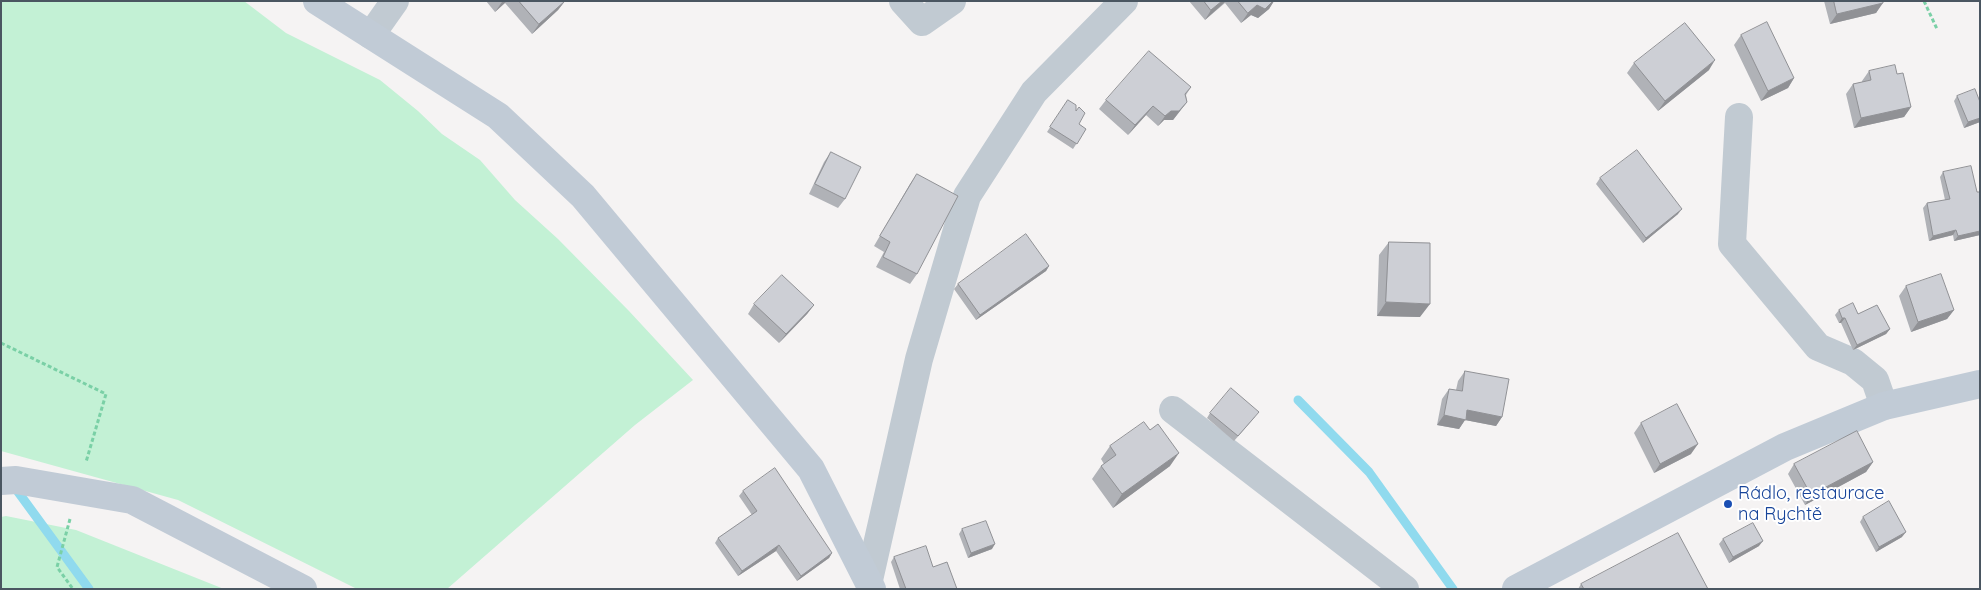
<!DOCTYPE html>
<meta charset="utf-8">
<style>
body{margin:0}
#map{position:relative;width:1981px;height:590px;overflow:hidden;background:#f5f3f3;font-family:Quicksand,sans-serif}
canvas{display:block}
.frame{position:absolute;inset:0;border:2px solid #4a5661;pointer-events:none}
</style>
<div id="map">
<canvas width="1981" height="590"></canvas>
<div class="frame"></div>
</div>
<script>
const context = document.querySelector('canvas').getContext('2d');
context.lineJoin = 'round';
function fill(path, color) {
  context.fillStyle = color;
  context.fill(path, 'evenodd');
}
function trace(path, color, width, dash) {
  context.strokeStyle = color;
  context.lineWidth = width;
  context.lineCap = dash ? 'butt' : 'round';
  context.setLineDash(dash || []);
  context.stroke(path);
}
function label(font, color, halo, rows, align = 'center') {
  context.font = font + ' Quicksand,sans-serif';
  context.lineWidth = 4;
  context.setLineDash([]);
  context.textBaseline = 'middle';
  context.strokeStyle = halo;
  context.fillStyle = color;
  for (const [text, x, y, turn = 0] of rows) {
    context.save();
    context.translate(x, y);
    context.rotate((+turn || 0) * Math.PI / 180);
    context.textAlign = isNaN(turn) ? turn : align;
    if (halo) context.strokeText(text, 0, 0);
    context.fillText(text, 0, 0);
    context.restore();
  }
}
fill(new Path2D(`
 M1,1H244L286,33L380,80L418,111L442,134L480,160L515,200L558,239L629,311L693,380L635,425L447,589H357L178,500L1,451Z
 M6,516L76,530L224,589H1V517Z`), '#c3f1d5');
trace(new Path2D(`
 M1298,400L1369,472L1453,589
 M13,485L89,589`), '#90daee', 9);
trace(new Path2D(`
 M1924,1L1937,29
 M1,343L106,394L86,462
 M70,519L57,567L73,589`), '#7ad0a6', 3, [4, 2.5]);
trace(new Path2D(`
 M903,1L922,22L952,1
 M371,35L395,1
 M1739,117L1732,244L1818,347L1853,362L1875,380L1884,406
 M1173,410L1405,589
 M869,580L919,359L967,196L1034,92L1124,1`), '#c1cad2', 28);
trace(new Path2D(`
 M317,1L498,116L583,196L811,469L872,589
 M1,481L16,480L132,500L303,589
 M1516,589L1785,447L1884,406L1980,384`), '#c1cbd6', 28);
fill(new Path2D(`
 M486,1H565L558,10L532,34L505,3L495,12Z
 M1189,1H1274L1269,9L1258,18L1251,15L1241,23L1225,3L1205,20Z
 M1824,1H1883L1876,13L1830,24Z
 M1741,35L1794,78L1788,88L1761,101L1734,45Z
 M1634,63L1709,70L1658,111L1627,73Z
 M1869,71L1897,74L1911,107L1904,117L1854,128L1846,94L1853,84L1862,82V81Z
 M1191,87L1186,95L1187,102L1173,120H1164L1158,126L1146,115L1128,135L1099,109L1106,100Z
 M1957,96L1980,122L1964,128L1954,101Z
 M1068,100L1079,124L1086,129L1073,149L1047,132Z
 M831,152L845,199L838,208L809,194L824,162Z
 M1943,172L1980,235L1954,241L1953,235L1929,241L1923,208L1927,203L1945,200L1940,177Z
 M917,174V274L910,284L876,267L884,252L874,246L910,184Z
 M1600,178L1678,214L1643,243L1596,184Z
 M1389,242L1420,317L1377,316L1379,255Z
 M1049,266L1046,271L976,320L954,289L958,284Z
 M1906,286L1954,310L1947,319L1911,332L1899,296Z
 M754,304L814,305L807,314L779,343L748,314Z
 M1839,310L1858,314L1890,329L1886,334L1853,350L1841,323H1839L1835,315Z
 M1465,371L1502,417L1496,426L1465,420L1459,429L1437,425L1442,399L1449,389L1456,390L1458,381Z
 M1210,413L1255,417L1234,441L1207,418Z
 M1641,423L1691,454L1654,473L1634,433Z
 M1150,430L1170,466L1113,508L1092,479L1101,466L1104,464L1101,459L1110,446Z
 M1873,462L1866,472L1805,505L1788,474L1794,464Z
 M743,491L832,553L829,558L797,581L776,551L738,576L715,543L718,538L752,515L739,496Z
 M1863,517L1902,537L1876,552L1860,522Z
 M962,529L992,549L968,558L959,534Z
 M1723,539L1759,546L1729,563L1719,544Z
 M894,557L933,567L957,589H900L891,562Z
 M1581,584L1708,589H1578Z`), '#b0b2b7');
fill(new Path2D(`
 M503,1H507L495,12L502,2Z
 M565,1L558,10L532,34L539,24Z
 M1222,1H1226L1205,20L1211,10Z
 M1274,1L1269,9L1258,18L1251,15L1241,23L1248,13L1257,5Z
 M1883,3L1876,13L1830,24L1837,14Z
 M1715,60L1709,70L1658,111L1665,101Z
 M1794,78L1788,88L1761,101L1768,91Z
 M1187,102L1173,120H1164L1158,126L1165,116L1171,111Z
 M1153,106L1146,115L1128,135L1135,125Z
 M1911,107L1904,117L1854,128L1861,118Z
 M1980,118V122L1964,128L1968,122Z
 M1682,209L1678,214L1643,243L1646,238Z
 M1956,230L1953,235L1929,241L1933,236Z
 M1980,231V235L1954,241L1958,236Z
 M1049,266L1046,271L976,320L980,315Z
 M1386,302L1430,304L1420,317L1377,316Z
 M814,305L807,314L779,343L786,334Z
 M1954,310L1947,319L1911,332L1918,322Z
 M1842,318H1845L1841,323H1839Z
 M1890,329L1886,334L1853,350L1857,345Z
 M1467,410L1502,417L1496,426L1465,420L1459,429L1437,425L1444,415Z
 M1698,444L1691,454L1654,473L1660,464Z
 M1179,453L1170,466L1113,508L1122,494Z
 M1873,462L1866,472L1805,505L1811,495Z
 M1906,532L1902,537L1876,552L1879,547Z
 M1763,541L1759,546L1729,563L1733,557Z
 M995,544L992,549L968,558L971,553Z
 M779,545L776,551L738,576L742,571Z
 M832,553L829,558L797,581L801,576Z`), '#909195');
const building = new Path2D(`
 M519,1H565L539,24Z
 M1204,1H1222L1211,10Z
 M1238,1H1273L1265,9L1257,5L1248,13Z
 M1834,1H1883V3L1837,14Z
 M1767,22L1794,78L1768,91L1741,35Z
 M1685,23L1715,60L1665,101L1634,63Z
 M1149,51L1191,87L1185,94L1187,102L1179,111H1171L1165,116L1153,106L1135,125L1106,100Z
 M1895,65L1897,74L1903,73L1911,107L1861,118L1853,84L1871,80L1869,71Z
 M1975,89L1980,102V118L1968,122L1957,96Z
 M1068,100L1076,105V111L1079,107L1085,113L1079,124L1086,129L1077,144L1050,127Z
 M1637,150L1682,209L1646,238L1600,178Z
 M831,152L861,167L845,199L815,184Z
 M1971,166L1977,192H1980V231L1958,236L1956,230L1933,236L1927,203L1950,199L1943,172Z
 M917,174L958,196L917,274L883,257L890,242L880,236Z
 M1026,234L1049,266L980,315L958,284Z
 M1389,242L1430,243V304L1386,302Z
 M1941,274L1954,310L1918,322L1906,286Z
 M782,275L814,305L786,334L754,304Z
 M1853,303L1858,314L1877,305L1890,329L1857,345L1845,318H1842L1839,310Z
 M1465,371L1509,379L1502,417L1467,410L1466,420L1444,415L1449,389L1462,391Z
 M1231,388L1259,412L1238,436L1210,413Z
 M1677,404L1698,444L1660,464L1641,423Z
 M1144,422L1150,430L1158,424L1179,453L1122,494L1101,466L1116,455L1110,446Z
 M1857,431L1873,462L1811,495L1794,464Z
 M775,468L832,553L801,576L779,545L742,571L718,538L757,511L743,491Z
 M1889,501L1906,532L1879,547L1863,517Z
 M986,521L995,544L971,553L962,529Z
 M1753,523L1763,541L1733,557L1723,539Z
 M1678,533L1708,589H1584L1581,584Z
 M926,546L933,567L947,562L957,589H906L894,557Z`);
fill(building, '#cdcfd5');
trace(building, '#909195', 1);
for (const [x, y, r, color] of [
 [1728,504,5,"#1a4fb4"]
]) {
  const dot = new Path2D();
  dot.arc(x, y, r, 0, 2 * Math.PI);
  context.fillStyle = color;
  context.fill(dot);
  trace(dot, '#fff', 2);
}
label('18px', '#164399', '#fff', [
 ["Rádlo, restaurace",1738,494],
 ["na Rychtě",1738,515]
], 'left');
</script>
